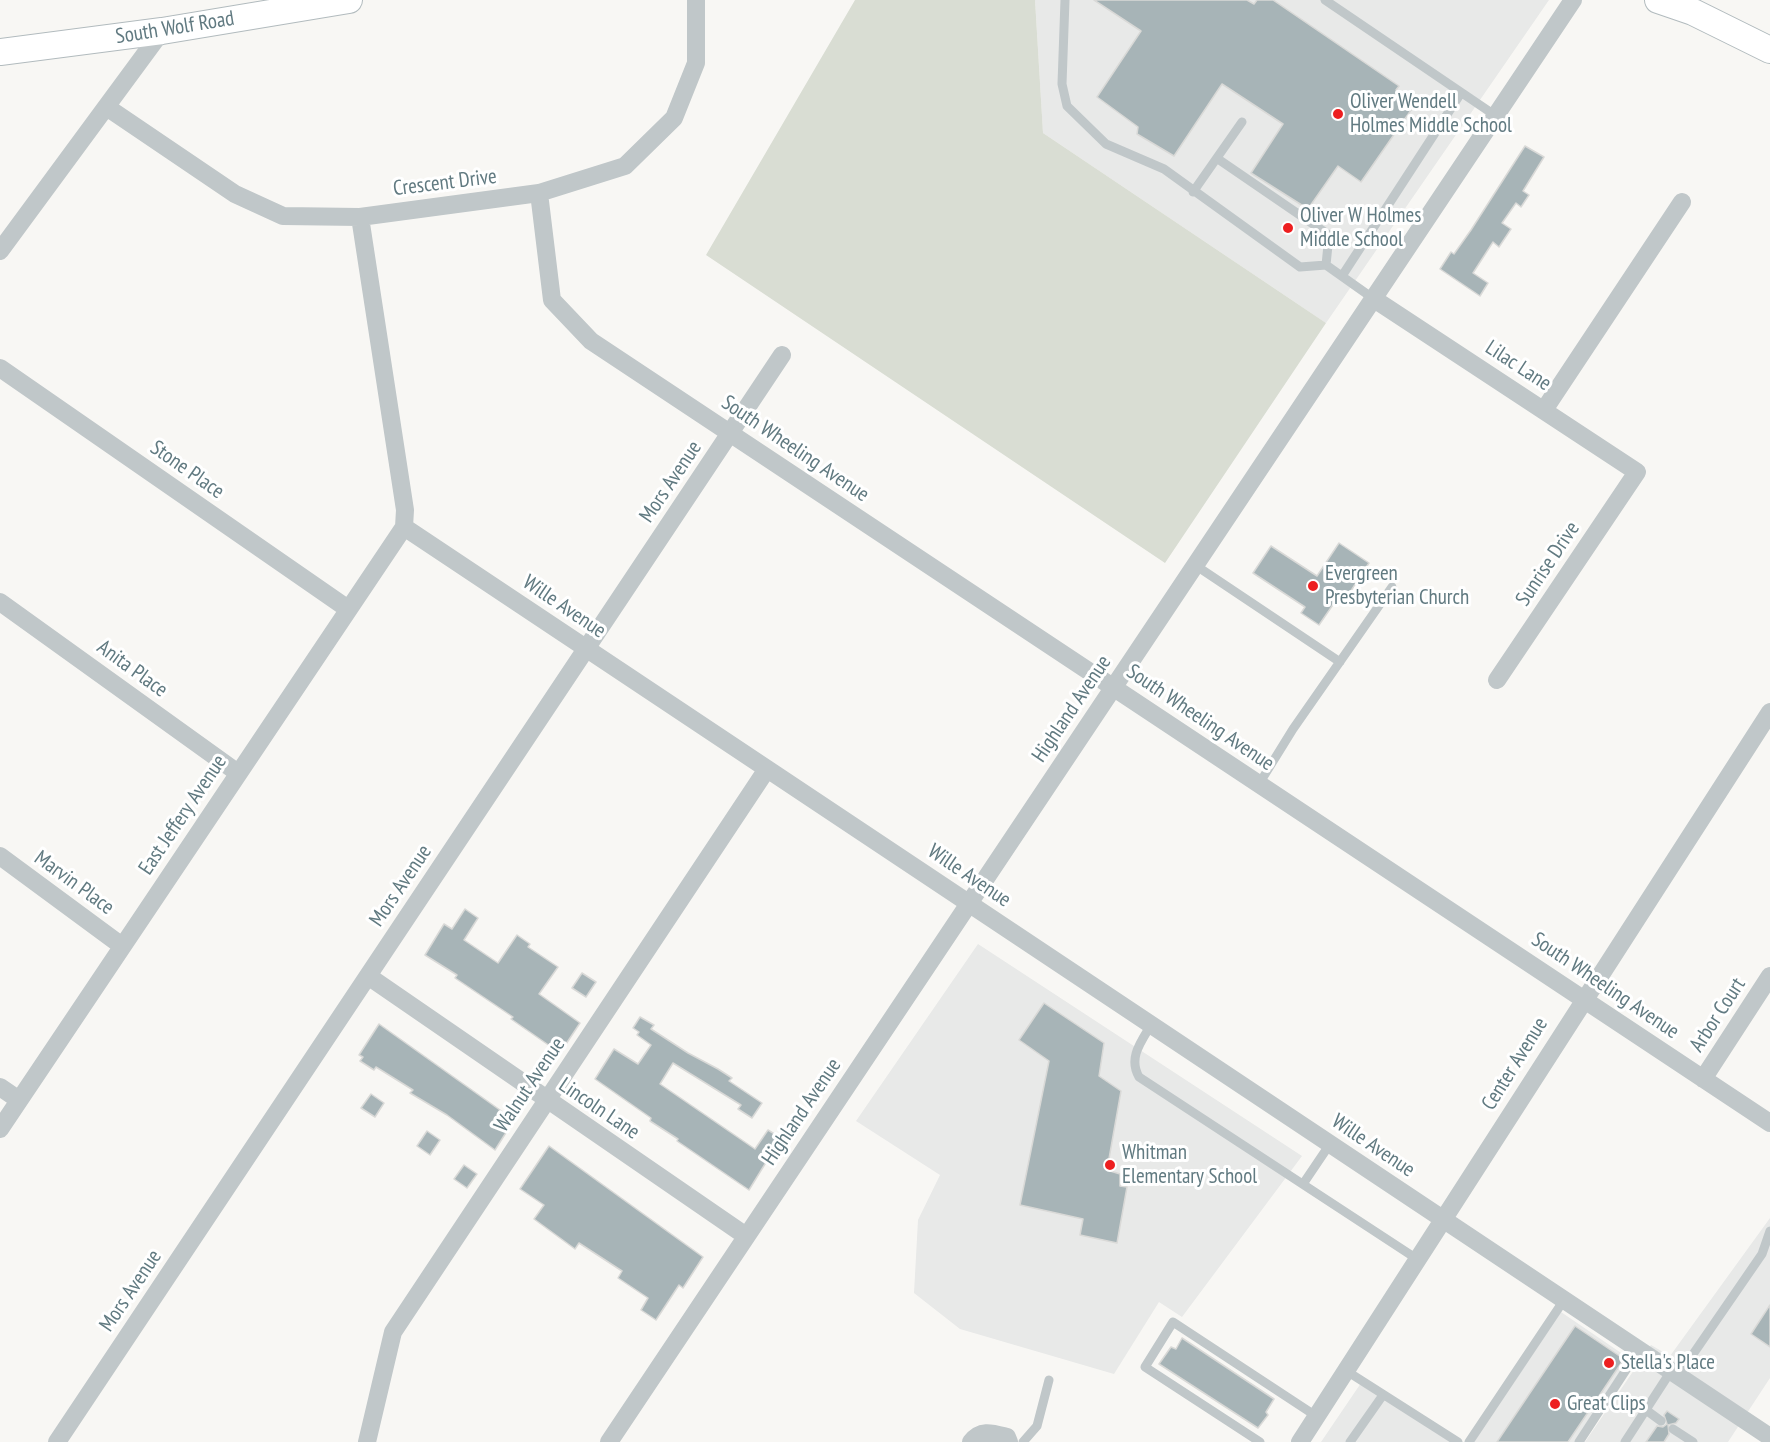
<!DOCTYPE html>
<style>
body{margin:0}
canvas{display:block;background:#f8f7f4}
</style>
<canvas width="1770" height="1442"></canvas>
<script>
const context = document.querySelector('canvas').getContext('2d');
context.lineJoin = 'round';
function fill(path, color) {
  context.fillStyle = color;
  context.fill(path, 'evenodd');
}
function trace(path, color, width, dash) {
  context.strokeStyle = color;
  context.lineWidth = width;
  context.lineCap = dash ? 'butt' : 'round';
  context.setLineDash(dash || []);
  context.stroke(path);
}
function label(font, color, halo, rows, align = 'center') {
  context.font = font + ' "PT Sans Narrow",sans-serif';
  context.lineWidth = 6;
  context.setLineDash([]);
  context.textBaseline = 'middle';
  context.strokeStyle = halo;
  context.fillStyle = color;
  for (const [text, x, y, turn = 0] of rows) {
    context.save();
    context.translate(x, y);
    context.rotate((+turn || 0) * Math.PI / 180);
    context.textAlign = isNaN(turn) ? turn : align;
    if (halo) context.strokeText(text, 0, 0);
    context.fillText(text, 0, 0);
    context.restore();
  }
}
fill(new Path2D(`
 M1035,0H1549L1326,323L1043,133Z
 M978,944L1302,1156L1182,1317L1159,1302L1114,1374L960,1329L914,1293L918,1220L940,1175L856,1121Z
 M1770,1218V1378L1728,1442H1585L1651,1345L1670,1356Z
 M1561,1312L1630,1359L1575,1442H1474Z
 M1361,1383L1453,1442H1321Z`), '#e8e9e8');
fill(new Path2D(`
 M855,0H1035L1043,133L1326,323L1165,563L706,255Z`), '#d9ddd3');
const building = new Path2D(`
 M1094,0H1247L1254,4L1257,0H1273L1399,86L1396,90L1416,103L1361,182L1338,166L1308,209L1251,173L1283,124L1222,84L1174,156L1137,134L1138,127L1097,97L1141,31Z
 M1525,146L1544,157L1523,191L1529,195L1521,207L1516,203L1502,223L1511,229L1499,247L1493,242L1473,273L1488,283L1480,296L1440,269L1451,252L1454,254L1471,230Z
 M1339,543L1369,563L1345,600L1339,596L1319,625L1301,613L1305,607L1253,573L1271,546L1317,576Z
 M465,909L478,918L464,940L498,963L517,935L530,944L528,947L558,967L539,994L580,1023L560,1053L511,1019L513,1017L455,978L457,975L425,955L444,924L452,929Z
 M582,973L596,982L586,997L572,988Z
 M1044,1003L1104,1043L1099,1076L1121,1091L1107,1170L1120,1174V1186L1127,1187L1117,1243L1080,1235L1083,1219L1020,1205L1049,1061L1019,1040Z
 M640,1017L654,1025L651,1029L688,1053L718,1069L732,1078L729,1081L762,1103L752,1118L738,1109L741,1105L673,1063L660,1084L755,1149L768,1130L781,1138L749,1190L677,1141L678,1139L650,1121L651,1118L595,1079L614,1049L638,1064L651,1045L637,1035L639,1032L633,1028Z
 M379,1024L514,1120L495,1150L447,1115L410,1093L413,1090L376,1067L374,1070L360,1061L363,1057L359,1055Z
 M371,1094L384,1103L375,1117L361,1108Z
 M427,1131L440,1140L430,1155L417,1146Z
 M549,1146L703,1257L683,1288L679,1285L656,1320L641,1310L648,1298L618,1278L622,1271L579,1243L575,1249L534,1219L544,1205L520,1189Z
 M464,1165L477,1174L467,1188L454,1179Z
 M1770,1305V1347L1751,1334Z
 M1575,1326L1624,1359L1568,1442H1497Z
 M1182,1338L1274,1399L1266,1412L1268,1415L1258,1428L1159,1364L1171,1347L1176,1349Z
 M1667,1411L1679,1419L1676,1423L1668,1425L1669,1434L1664,1442H1646L1657,1426L1663,1427L1667,1424L1664,1415Z`);
fill(building, '#a7b4b7');
trace(building, '#d9d9d7', 1.5);
const secondary = new Path2D(`
 M1658,0L1693,12L1770,50
 M0,52L162,31L349,0`);
trace(secondary, '#b2bbbe', 28);
trace(new Path2D(`
 M1065,0L1062,84L1067,106L1106,144L1164,169L1300,267L1326,265L1374,299
 M1325,0L1496,116
 M1218,159L1329,235L1326,265
 M1193,192L1242,122
 M1342,276L1461,93
 M1195,565L1340,662
 M1259,784L1293,729L1392,587
 M1151,1025C1141,1042 1128,1058 1139,1077L1417,1259
 M1303,1184L1330,1144
 M1345,1370L1458,1442
 M1678,1376L1762,1254L1770,1231
 M1646,1410L1661,1421
 M1673,1429L1693,1442
 M1023,1442L1037,1426L1049,1380
 M1260,1442L1145,1367L1173,1322L1316,1416
 M1350,1442L1383,1395
 M1469,1442L1564,1300
 M1579,1442L1639,1350
 M1625,1442L1671,1371`), '#c0c7c9', 9);
trace(new Path2D(`
 M108,108L235,194L283,216L360,217L539,193L625,166L674,118L696,63V0
 M539,193L552,300L591,341L1770,1123
 M0,251L162,31
 M1374,299L1637,472L1497,680
 M0,368L348,609
 M1544,410L1682,202
 M404,527L1770,1437
 M0,602L238,773
 M0,856L122,946
 M368,976L746,1236
 M1703,1079L1770,976
 M0,1087L19,1100
 M0,1129L404,527L405,510L360,217
 M57,1442L782,355
 M367,1442L393,1332L767,769
 M609,1442L1573,0
 M971,1442C981,1429 992,1433 1007,1437L1009,1442
 M1300,1442L1770,712`), '#c0c7c9', 18);
trace(secondary, '#fff', 26);
for (const [x, y, r, color] of [
 [1338,114,6,"#ed1f20"],
 [1288,228,6,"#ed1f20"],
 [1313,586,6,"#ed1f20"],
 [1110,1165,6,"#ed1f20"],
 [1609,1363,6,"#ed1f20"],
 [1555,1404,6,"#ed1f20"]
]) {
  const dot = new Path2D();
  dot.arc(x, y, r, 0, 2 * Math.PI);
  context.fillStyle = color;
  context.fill(dot);
  trace(dot, '#fff', 2);
}
label('21px', '#617a81', '#fff', [
 ["South Wolf Road",175,28,-9],
 ["Crescent Drive",445,183,-7],
 ["Lilac Lane",1518,366,33],
 ["South Wheeling Avenue",795,449,34],
 ["Stone Place",187,470,35],
 ["Mors Avenue",671,482,-56],
 ["Sunrise Drive",1548,564,-56],
 ["Wille Avenue",564,607,34],
 ["Anita Place",132,669,36],
 ["Highland Avenue",1072,709,-56],
 ["South Wheeling Avenue",1200,718,34],
 ["East Jeffery Avenue",183,815,-56],
 ["Wille Avenue",969,876,34],
 ["Marvin Place",74,883,36],
 ["Mors Avenue",401,886,-56],
 ["South Wheeling Avenue",1605,986,34],
 ["Arbor Court",1718,1015,-57],
 ["Center Avenue",1515,1064,-58],
 ["Walnut Avenue",530,1085,-56],
 ["Lincoln Lane",599,1109,34],
 ["Highland Avenue",802,1112,-56],
 ["Wille Avenue",1373,1146,34],
 ["Mors Avenue",131,1291,-56]
]);
label('21px', '#617a81', '#fff', [
 ["Oliver Wendell",1350,102],
 ["Holmes Middle School",1350,126],
 ["Oliver W Holmes",1300,216],
 ["Middle School",1300,240],
 ["Evergreen",1325,574],
 ["Presbyterian Church",1325,598],
 ["Whitman",1122,1153],
 ["Elementary School",1122,1177],
 ["Stella's Place",1621,1363],
 ["Great Clips",1567,1404]
], 'left');
</script>
